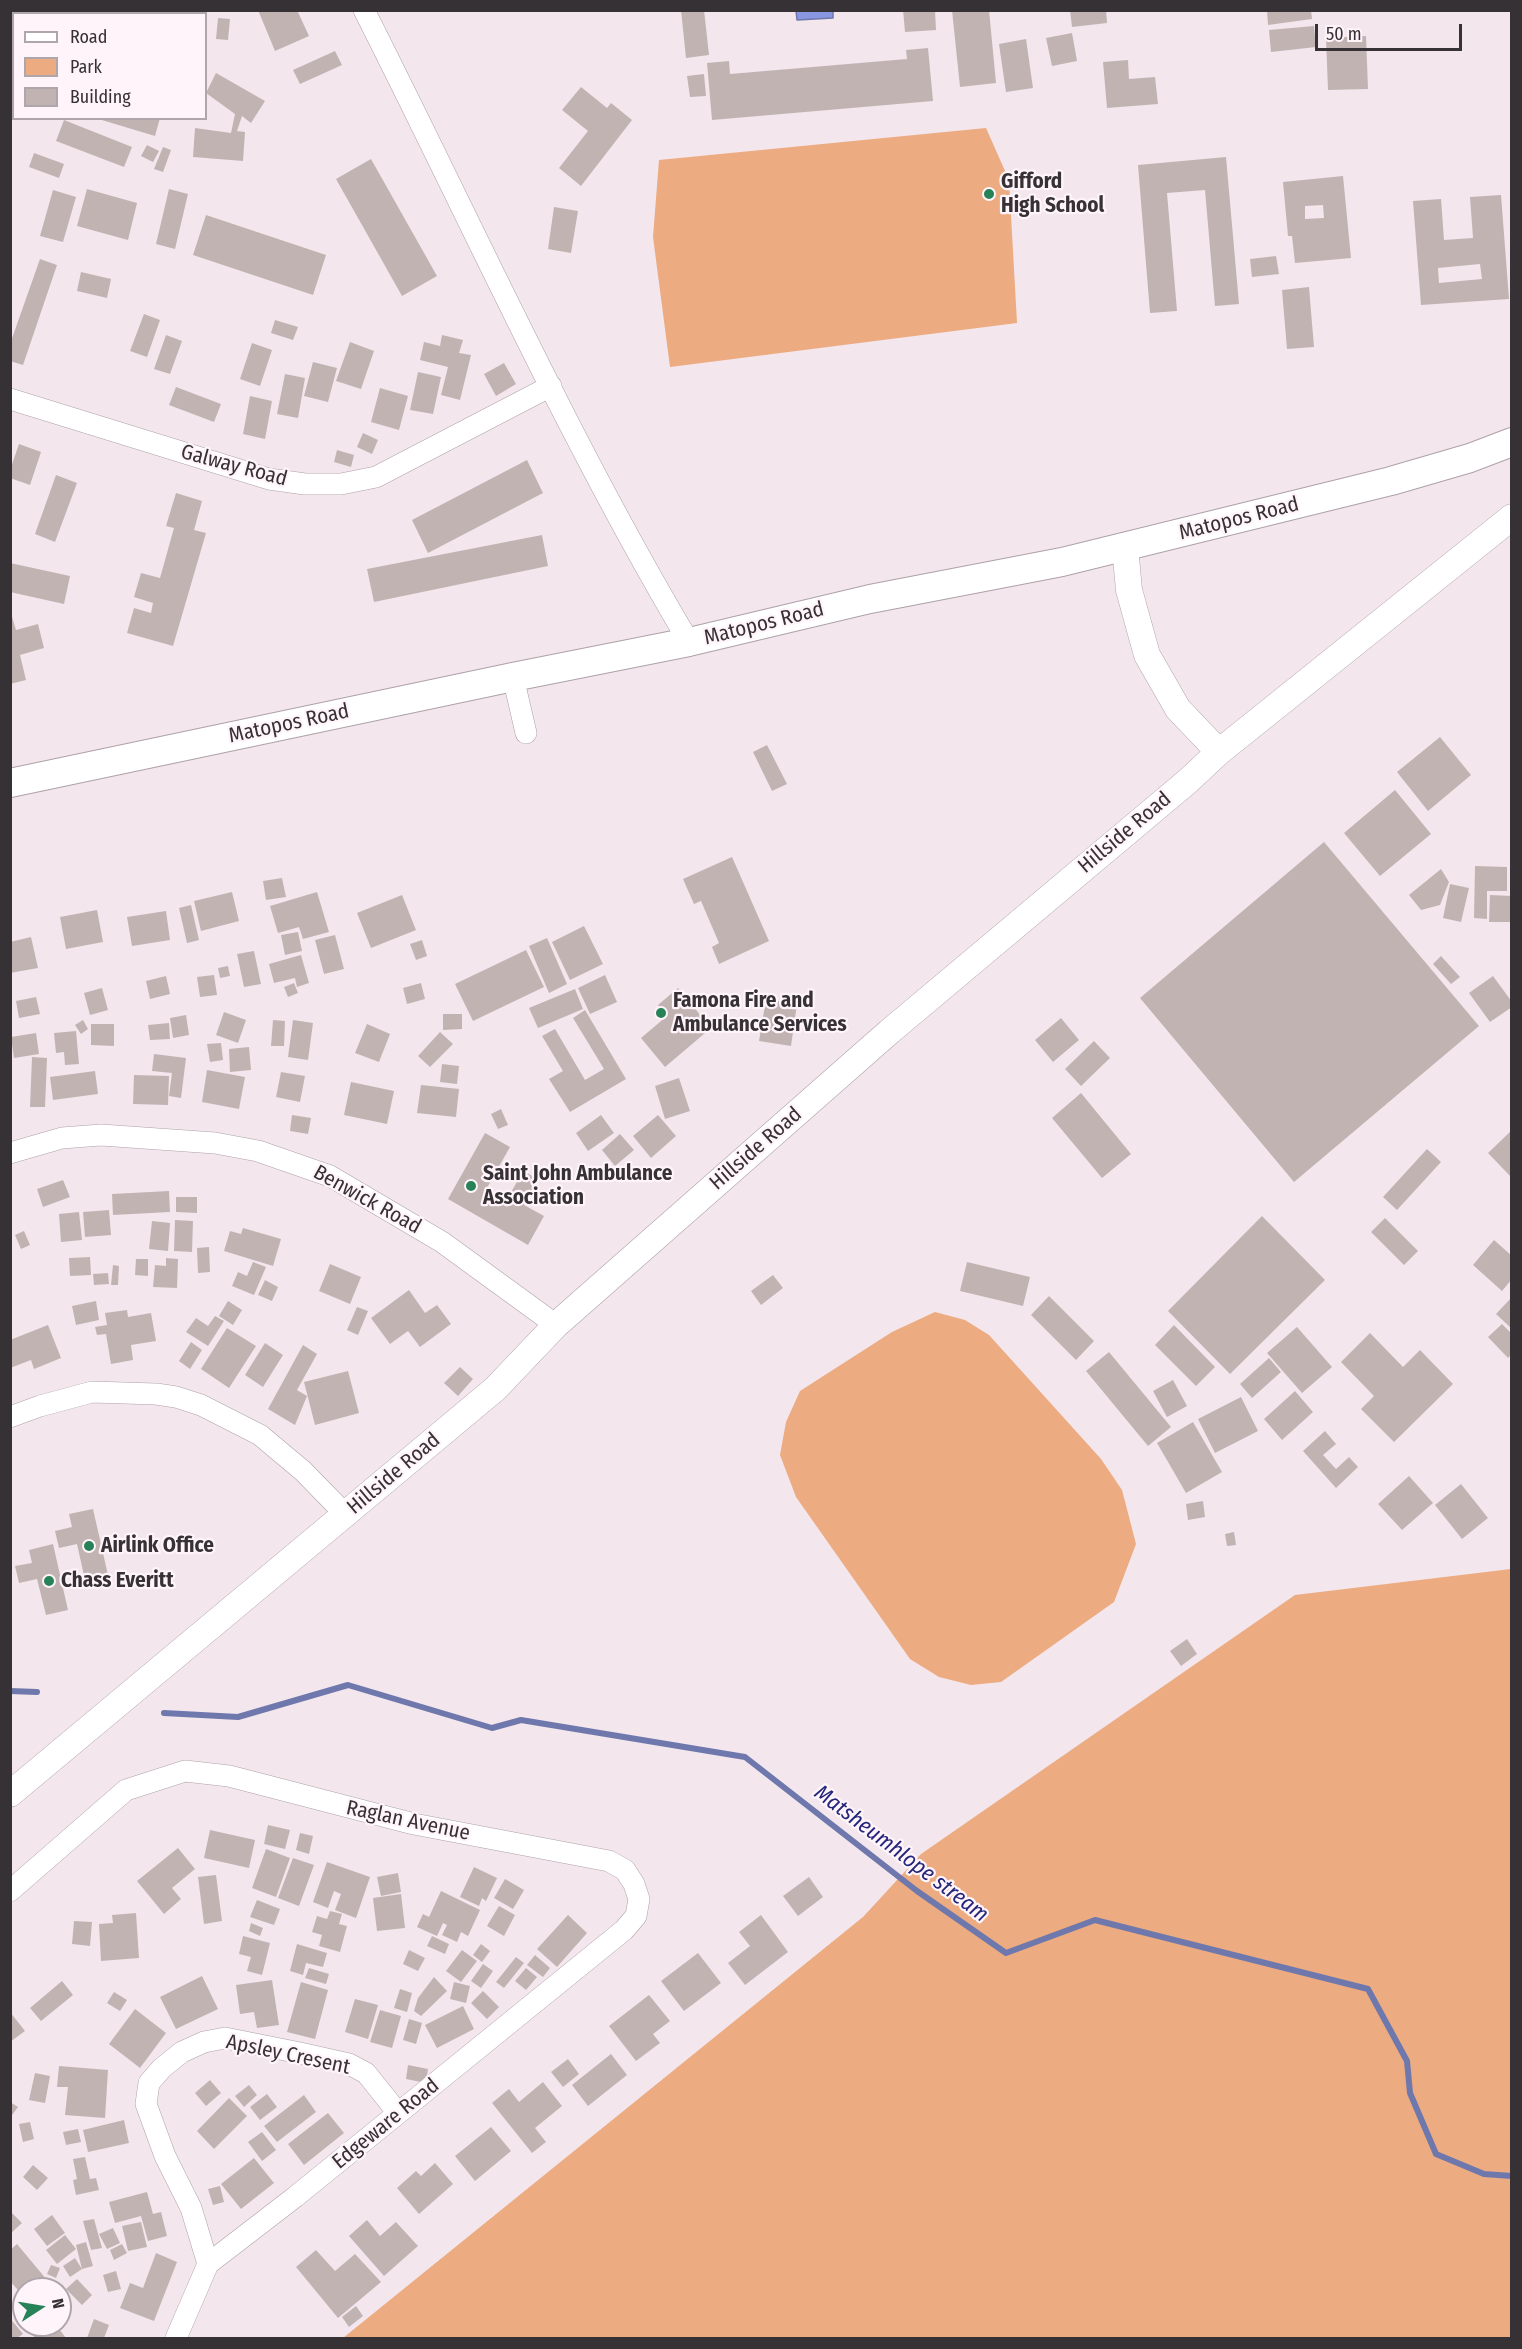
<!DOCTYPE html>
<style>
body{margin:0}
#map{position:relative;width:1522px;height:2349px;overflow:hidden;background:#f3e6ed;font-family:"Fira Sans Condensed",sans-serif}
canvas{display:block}
.frame{position:absolute;inset:0;border:12px solid #363134;pointer-events:none}
.legend{position:absolute;left:12px;top:12px;width:195px;height:108px;box-sizing:border-box;background:#fff4fa;border:2px solid #afa6ab;margin:0;padding:8px 10px;list-style:none;font-size:18px;color:#363134}
.legend li{display:flex;align-items:center;gap:12px;height:30px}
.legend b{width:30px;border:2px solid #afa6ab}
.north{position:absolute;left:12px;top:2277px;width:60px;height:60px;box-sizing:border-box;background:#fff4fa;border:2px solid #afa6ab;border-radius:50%;rotate:78deg;font-size:16px;font-weight:700;line-height:24px;text-align:center;color:#363134}
.north::after{content:'';display:block;margin:auto;width:21px;height:27px;background:#288257;clip-path:polygon(50% 0,100% 100%,50% 72%,0 100%)}
.scale{position:absolute;left:1315px;top:24px;width:147px;height:27px;box-sizing:border-box;border:3px solid #363134;border-top:0;padding-left:8px;font-size:18px;line-height:21px;white-space:nowrap;color:#363134;-webkit-text-stroke:4px #fff4fa;paint-order:stroke}
</style>
<div id="map">
<canvas width="1522" height="2349"></canvas>
<div class="frame"></div>
<ul class="legend">
<li><b style="height:8px;background:#fff"></b>Road</li>
<li><b style="height:16px;background:#ecab80"></b>Park</li>
<li><b style="height:16px;background:#c2b3b3"></b>Building</li>
</ul>
<div class="north">N</div>
<div class="scale">50 m</div>
</div>
<script>
const context = document.querySelector('canvas').getContext('2d');
context.lineJoin = 'round';
function fill(path, color) {
  context.fillStyle = color;
  context.fill(path, 'evenodd');
}
function trace(path, color, width, dash) {
  context.strokeStyle = color;
  context.lineWidth = width;
  context.lineCap = dash ? 'butt' : 'round';
  context.setLineDash(dash || []);
  context.stroke(path);
}
function label(font, color, halo, rows, align = 'center') {
  context.font = font + ' "Fira Sans Condensed",sans-serif';
  context.lineWidth = 4.5;
  context.setLineDash([]);
  context.textBaseline = 'middle';
  context.strokeStyle = halo;
  context.fillStyle = color;
  for (const [text, x, y, turn = 0] of rows) {
    context.save();
    context.translate(x, y);
    context.rotate((+turn || 0) * Math.PI / 180);
    context.textAlign = isNaN(turn) ? turn : align;
    if (halo) context.strokeText(text, 0, 0);
    context.fillText(text, 0, 0);
    context.restore();
  }
}
fill(new Path2D(`
 M986,128L1009,180L1017,323L670,367L653,237L659,160Z
 M935,1312L965,1320L989,1335L1101,1459L1122,1490L1136,1544L1114,1602L1001,1682L971,1685L939,1677L910,1659L796,1497L780,1455L786,1422L800,1391L892,1332Z
 M1511,1569V2338H343L863,1917L921,1854L1295,1595Z`), '#ecab80');
const water = new Path2D(`
 M796,11H833V18L797,20Z`);
fill(water, '#8897e0');
trace(water, '#6f78ac', 1.5);
trace(new Path2D(`
 M10,1691L37,1692
 M164,1713L238,1717L348,1685L492,1728L521,1720L745,1757L917,1891L1006,1953L1095,1920L1368,1989L1407,2061L1410,2093L1436,2154L1484,2174L1512,2176`), '#6f78ac', 6);
fill(new Path2D(`
 M123,10H146V14H122Z
 M258,10H297L309,36L275,51Z
 M681,10H704L709,55L686,58Z
 M903,10H935L936,30L905,32Z
 M952,10H989L996,83L960,87Z
 M1070,10H1106L1107,23L1072,27Z
 M1267,10H1311L1312,19L1268,25Z
 M218,18L230,19L228,40L216,39Z
 M1314,26L1316,47L1271,52L1269,30Z
 M1072,33L1077,61L1052,66L1046,38Z
 M1366,36L1368,89L1328,90L1326,38Z
 M1026,39L1033,88L1006,92L999,44Z
 M928,48L933,101L712,120L707,63L729,61L730,74L907,59L906,50Z
 M335,51L342,65L300,84L293,70Z
 M1128,60L1129,79L1155,77L1158,104L1107,108L1103,62Z
 M216,73L265,101L251,123L242,116L237,131L245,132L243,161L193,157L195,128L231,133L235,114L206,93Z
 M704,74L706,96L690,97L687,76Z
 M581,87L607,108L611,103L632,120L581,186L559,168L588,131L562,110Z
 M95,118H160L155,136Z
 M64,120L132,147L124,167L56,141Z
 M147,145L159,151L153,162L141,156Z
 M163,147L171,150L163,172L154,169Z
 M34,153L64,164L59,178L29,167Z
 M1226,157L1239,304L1215,306L1205,190L1167,193L1177,311L1150,313L1138,165Z
 M371,159L437,276L402,296L336,179Z
 M1343,176L1351,258L1295,263L1292,236H1288L1283,182ZM1323,205L1324,218L1305,219V206Z
 M87,189L137,203L128,240L77,226Z
 M169,189L188,194L175,249L156,244Z
 M53,190L76,197L63,242L40,236Z
 M1501,195L1509,299L1421,305L1413,201L1441,199L1444,240L1473,238L1470,197ZM1480,264L1482,279L1439,283L1438,268Z
 M554,207L578,211L571,253L548,249Z
 M206,215L326,255L313,295L193,255Z
 M1276,256L1279,274L1252,277L1250,259Z
 M40,259L57,265L23,365L10,361V344Z
 M81,272L111,279L107,298L77,291Z
 M1309,287L1314,347L1287,349L1282,290Z
 M144,314L160,320L147,357L130,351Z
 M275,320L298,327L293,340L271,333Z
 M166,335L182,341L170,374L154,369Z
 M442,335L463,340L459,353L471,355L460,400L441,395L448,367L420,360L424,342L440,346Z
 M350,342L374,351L361,389L336,381Z
 M252,343L272,350L260,386L240,379Z
 M313,362L337,368L328,402L304,396Z
 M504,363L516,384L496,396L484,374Z
 M418,372L441,377L433,414L410,410Z
 M285,374L305,378L298,418L277,414Z
 M176,387L221,404L214,422L169,405Z
 M380,388L408,396L399,430L371,422Z
 M250,396L272,401L265,439L243,434Z
 M363,433L378,440L372,454L357,447Z
 M19,444L41,452L30,485L10,478V470Z
 M337,450L354,455L351,467L334,462Z
 M527,460L543,493L428,553L412,520Z
 M56,475L77,483L55,542L35,534Z
 M176,493L202,501L194,530L206,533L173,646L127,633L134,608L151,613L153,603L134,597L141,573L160,578L174,528L166,526Z
 M542,535L548,566L374,602L367,569Z
 M10,563L70,576L64,604L10,592Z
 M10,610L16,630L38,624L44,648L20,655L26,680L10,684Z
 M1440,737L1471,775L1428,811L1397,772Z
 M767,745L787,784L772,791L753,752Z
 M1395,790L1431,834L1380,876L1344,833Z
 M1324,842L1479,1026L1294,1182L1140,998Z
 M732,857L769,941L719,964L712,947L719,943L701,901L694,904L683,879Z
 M1475,866L1507,867V891H1487V919L1474,918Z
 M1441,869L1449,882L1440,905L1421,910L1409,895Z
 M282,878L286,897L266,900L263,881Z
 M1450,884L1469,888L1461,922L1443,918Z
 M232,892L239,921L201,931L194,901Z
 M317,892L329,932L303,939L299,927L278,933L270,906Z
 M402,895L416,930L371,948L357,913Z
 M1490,895L1512,896V922H1489Z
 M191,905L199,940L187,943L179,908Z
 M97,910L103,942L66,949L60,917Z
 M166,911L170,940L132,946L127,917Z
 M584,926L603,964L570,980L552,942Z
 M298,932L302,951L285,955L281,935Z
 M335,935L344,969L324,974L315,940Z
 M31,937L38,968L10,973V942Z
 M547,938L567,984L549,993L529,946Z
 M422,940L427,956L416,960L410,944Z
 M526,950L544,987L473,1021L455,984Z
 M254,951L261,984L244,987L237,954Z
 M301,955L309,983L297,987L295,978L274,983L269,964Z
 M1441,956L1460,977L1451,984L1433,964Z
 M228,966L230,976L220,978L218,968Z
 M214,975L217,995L200,997L197,977Z
 M605,975L617,1002L590,1014L578,988Z
 M166,976L170,994L150,999L146,981Z
 M1493,976L1512,1002V1007L1490,1022L1469,993Z
 M294,983L298,993L288,997L284,987Z
 M421,983L425,999L407,1004L403,988Z
 M102,988L108,1010L90,1015L84,993Z
 M678,988L711,1028L665,1067L641,1038L667,1016L658,1005Z
 M575,989L583,1009L538,1028L529,1008Z
 M36,997L40,1014L19,1018L16,1001Z
 M766,999L797,1004L791,1046L759,1041Z
 M585,1010L626,1079L570,1112L549,1079L563,1071L542,1036L555,1029L585,1080L604,1069L573,1018Z
 M224,1012L246,1020L238,1043L216,1035Z
 M443,1014H462V1029L443,1030Z
 M186,1015L189,1035L173,1038L170,1018Z
 M1061,1018L1079,1040L1053,1062L1035,1040Z
 M83,1020L88,1029L81,1034L75,1025Z
 M273,1020L285,1021L284,1046H271Z
 M293,1020L313,1023L308,1060L288,1057Z
 M169,1023L170,1039L150,1040L148,1025Z
 M91,1024H114V1046L91,1045Z
 M367,1024L390,1034L379,1062L355,1053Z
 M76,1031L79,1064L65,1065L64,1052L56,1053L54,1033Z
 M440,1032L453,1044L430,1067L418,1056Z
 M36,1033L39,1054L14,1058L11,1037Z
 M1094,1041L1110,1058L1081,1086L1065,1069Z
 M221,1043L223,1060L210,1062L207,1044Z
 M249,1047L251,1070L230,1072L229,1049Z
 M154,1054L186,1058L181,1098L169,1096L172,1073L152,1071Z
 M32,1057L47,1058L45,1107H30Z
 M442,1064L459,1066L457,1084L440,1082Z
 M207,1070L245,1077L239,1109L202,1102Z
 M95,1071L98,1094L53,1100L50,1077Z
 M281,1072L305,1076L300,1102L276,1097Z
 M134,1075L169,1076L168,1105L133,1104Z
 M679,1078L690,1111L665,1119L655,1086Z
 M351,1082L394,1091L387,1124L344,1115Z
 M421,1085L459,1089L456,1117L417,1113Z
 M1081,1093L1131,1154L1102,1178L1052,1118Z
 M501,1109L508,1125L498,1129L491,1114Z
 M292,1115L311,1118L308,1134L290,1131Z
 M601,1115L614,1133L588,1151L576,1133Z
 M658,1115L676,1136L651,1158L633,1136Z
 M1512,1130V1178L1488,1153Z
 M485,1133L510,1147L484,1193L504,1205L523,1171L538,1179L524,1205L544,1216L528,1245L448,1199Z
 M620,1134L634,1150L615,1166L602,1150Z
 M1427,1149L1441,1162L1397,1210L1383,1197Z
 M63,1180L70,1197L43,1207L37,1189Z
 M169,1191L170,1212L113,1215L112,1194Z
 M176,1197H197V1213L176,1212Z
 M109,1210L111,1235L85,1237L83,1212Z
 M79,1212L82,1240L61,1242L59,1214Z
 M1262,1216L1325,1280L1230,1374L1168,1311Z
 M1385,1218L1418,1251L1404,1265L1371,1232Z
 M175,1220L193,1221L192,1252L174,1251Z
 M152,1221L170,1223L168,1251L149,1249Z
 M243,1228L281,1239L273,1266L224,1251L230,1231L241,1234Z
 M24,1231L30,1245L21,1249L15,1235Z
 M1494,1240L1512,1256V1279L1502,1291L1473,1265Z
 M209,1247L210,1272L198,1273L197,1248Z
 M90,1257L91,1275L70,1276L69,1258Z
 M166,1258L178,1259L177,1288L153,1287L155,1265L166,1266Z
 M136,1259H148V1276L135,1275Z
 M253,1262L266,1267L254,1295L232,1286L238,1272L247,1276Z
 M967,1262L1030,1277L1023,1306L960,1291Z
 M330,1264L361,1277L350,1304L319,1291Z
 M113,1265L119,1266L118,1285H111Z
 M108,1273L109,1284L94,1285L93,1274Z
 M773,1275L783,1288L761,1305L751,1291Z
 M265,1280L278,1287L272,1301L258,1295Z
 M409,1290L425,1313L437,1305L451,1324L420,1347L408,1331L390,1344L371,1318Z
 M1049,1296L1094,1341L1076,1360L1031,1315Z
 M1512,1297V1329L1496,1314Z
 M96,1301L99,1320L76,1325L72,1306Z
 M228,1301L242,1310L233,1325L219,1316Z
 M357,1307L368,1311L358,1335L347,1330Z
 M127,1310L128,1317L151,1313L156,1341L131,1345L133,1360L111,1364L106,1334L97,1335L95,1327L107,1325L105,1313Z
 M215,1316L224,1321L208,1346L186,1332L196,1318L208,1326Z
 M1502,1324L1512,1334V1354L1508,1358L1488,1337Z
 M48,1325L61,1358L34,1369L31,1360L10,1368V1340Z
 M1174,1325L1215,1367L1196,1386L1155,1345Z
 M1297,1327L1332,1367L1302,1393L1267,1353Z
 M227,1328L256,1346L229,1388L201,1369Z
 M1370,1333L1403,1367L1420,1350L1453,1384L1394,1442L1361,1409L1374,1396L1341,1362Z
 M191,1342L202,1350L190,1369L179,1361Z
 M265,1343L283,1355L263,1387L245,1375Z
 M303,1345L317,1354L297,1390L307,1396L295,1425L268,1409Z
 M1109,1352L1171,1427L1148,1446L1086,1371Z
 M1269,1358L1281,1372L1252,1398L1240,1384Z
 M460,1367L473,1379L458,1396L444,1383Z
 M348,1371L359,1413L315,1425L304,1382Z
 M1173,1380L1187,1406L1167,1417L1153,1391Z
 M1295,1391L1313,1412L1282,1440L1264,1419Z
 M1241,1397L1258,1431L1215,1453L1198,1419Z
 M1193,1422L1222,1472L1186,1493L1157,1443Z
 M1325,1431L1336,1444L1323,1455L1336,1469L1349,1457L1358,1467L1336,1488L1303,1451Z
 M1409,1476L1433,1503L1402,1530L1378,1504Z
 M1461,1484L1488,1518L1462,1539L1435,1505Z
 M1203,1501L1205,1517L1188,1520L1186,1504Z
 M93,1509L108,1575L85,1580L77,1544L59,1548L55,1531L72,1527L69,1514Z
 M1234,1532L1236,1545L1227,1546L1225,1534Z
 M53,1544L68,1610L46,1615L37,1579L19,1583L15,1566L32,1563L29,1550Z
 M1187,1639L1197,1654L1181,1666L1170,1651Z
 M268,1825L290,1830L285,1849L264,1844Z
 M210,1830L255,1840L249,1868L204,1858Z
 M300,1833L313,1836L309,1854L296,1850Z
 M178,1848L195,1869L172,1888L181,1899L164,1914L137,1881Z
 M266,1849L290,1858L276,1897L252,1888Z
 M293,1858L314,1865L299,1906L278,1898Z
 M327,1862L370,1877L356,1918L335,1910L341,1894L334,1891L328,1908L313,1902Z
 M474,1867L497,1878L486,1901L482,1898L479,1906L460,1897Z
 M398,1873L401,1892L381,1896L377,1877Z
 M216,1875L222,1921L204,1924L198,1877Z
 M809,1877L823,1897L798,1916L783,1896Z
 M505,1879L524,1890L513,1909L494,1898Z
 M441,1891L480,1910L468,1936L461,1932L457,1942L442,1935L447,1925L443,1923L437,1936L417,1927L423,1914L429,1917Z
 M401,1894L405,1928L377,1931L373,1898Z
 M257,1900L280,1909L274,1925L250,1917Z
 M499,1906L515,1915L504,1936L487,1926Z
 M330,1911L342,1914L339,1924L347,1926L340,1952L319,1946L322,1935L312,1932L317,1916L327,1919Z
 M136,1913L139,1958L101,1961L99,1924L113,1923L112,1915Z
 M568,1915L587,1933L557,1967L537,1949Z
 M761,1915L788,1952L745,1985L728,1963L750,1946L739,1932Z
 M74,1921L92,1922L90,1946L72,1944Z
 M251,1923L263,1928L260,1936L249,1931Z
 M243,1936L270,1943L262,1975L247,1971L251,1957L239,1954Z
 M432,1936L449,1944L445,1954L427,1946Z
 M297,1944L327,1953L323,1967L306,1963L303,1975L290,1971Z
 M481,1944L490,1951L482,1962L473,1955Z
 M409,1950L425,1958L418,1971L403,1964Z
 M462,1950L477,1961L461,1982L446,1971Z
 M698,1953L721,1983L684,2011L661,1981Z
 M535,1955L550,1968L543,1977L527,1965Z
 M516,1957L524,1963L504,1988L496,1982Z
 M483,1964L493,1971L481,1988L471,1981Z
 M309,1968L329,1974L326,1984L305,1978Z
 M526,1968L537,1977L526,1990L515,1981Z
 M202,1976L218,2009L176,2029L160,1997Z
 M434,1977L447,1991L421,2016L414,2011L418,1998Z
 M272,1980L279,2025L257,2028L254,2012L240,2014L236,1985Z
 M62,1981L73,1995L41,2021L30,2008Z
 M301,1982L328,1990L315,2039L287,2032Z
 M454,1982L470,1986L466,2003L450,1999Z
 M400,1989L412,1993L407,2012L394,2008Z
 M483,1991L499,2007L487,2019L471,2003Z
 M114,1992L127,2000L120,2011L107,2003Z
 M649,1995L670,2021L653,2034L660,2043L636,2061L609,2026Z
 M355,1999L378,2005L368,2039L345,2032Z
 M463,2006L474,2029L437,2048L425,2025Z
 M135,2009L166,2033L140,2068L109,2044Z
 M380,2010L401,2016L392,2048L370,2042Z
 M10,2012L25,2031L10,2042Z
 M409,2019L422,2023L416,2044L403,2040Z
 M611,2054L627,2075L588,2106L572,2085Z
 M568,2059L579,2074L563,2087L551,2072Z
 M408,2065L428,2069L426,2083L406,2079Z
 M59,2066L108,2070L105,2118L65,2115L68,2087H57Z
 M35,2073L50,2076L45,2103L29,2100Z
 M210,2080L221,2093L206,2106L195,2093Z
 M543,2082L562,2106L535,2128L546,2142L532,2153L492,2103L509,2089L519,2102Z
 M249,2085L257,2095L244,2107L235,2096Z
 M267,2094L277,2107L260,2120L250,2107Z
 M304,2095L316,2112L277,2142L264,2126Z
 M229,2098L247,2116L214,2149L197,2131Z
 M10,2102L18,2107L10,2118Z
 M328,2113L344,2133L304,2165L288,2144Z
 M124,2120L129,2143L88,2152L83,2130Z
 M30,2122L34,2139L23,2142L19,2124Z
 M491,2127L511,2151L475,2181L455,2156Z
 M78,2129L81,2142L66,2145L63,2132Z
 M262,2132L276,2150L262,2161L248,2142Z
 M85,2157L90,2179L96,2178L99,2190L76,2195L73,2180L77,2179L73,2159Z
 M254,2158L274,2183L241,2209L221,2184Z
 M435,2163L453,2184L419,2214L397,2188L416,2171L421,2176Z
 M33,2165L48,2178L37,2190L23,2177Z
 M220,2186L224,2202L213,2205L208,2189Z
 M147,2192L153,2214L161,2212L167,2236L148,2241L141,2216L115,2223L109,2202Z
 M10,2211L22,2223L10,2234Z
 M52,2215L65,2233L47,2246L34,2229Z
 M94,2219L102,2248L91,2250L83,2221Z
 M367,2220L380,2236L396,2222L418,2246L384,2276L349,2236Z
 M141,2222L147,2247L128,2251L122,2226Z
 M113,2228L120,2243L107,2249L99,2234Z
 M65,2235L76,2249L57,2264L46,2250Z
 M86,2242L93,2266L82,2269L76,2245Z
 M17,2244L47,2280L37,2289H24V2297L10,2281V2250Z
 M122,2244L127,2253L114,2260L110,2250Z
 M316,2250L335,2271L355,2254L381,2282L338,2318L296,2267Z
 M156,2253L177,2262L154,2321L120,2308L130,2283L143,2288Z
 M75,2258L82,2269L70,2277L63,2266Z
 M51,2265L60,2268L56,2278L47,2274Z
 M116,2271L121,2289L108,2292L103,2275Z
 M77,2279L92,2295L82,2305L66,2289Z
 M356,2306L363,2316L349,2327L342,2317Z
 M10,2318L23,2334L17,2338H10Z
 M94,2319L109,2325L104,2338H87Z
 M25,2325H56L66,2338H35Z`), '#c2b3b3');
const minor = new Path2D(`
 M364,10C471,221 568,439 689,642
 M25,14L26,10
 M10,57L14,45
 M10,399L269,479L305,484H341L376,477L551,386
 M513,677L526,733
 M10,1153L62,1138L101,1135L215,1143L258,1151L330,1176L442,1242L556,1325
 M10,1417L40,1406L92,1392L156,1394L176,1397L201,1405L260,1435L303,1471L346,1515
 M10,1891L126,1790L185,1771L229,1776L414,1824L609,1861L625,1870L634,1884L639,1899L636,1916L624,1930L295,2197L208,2264L176,2338
 M208,2264L191,2208L165,2156L146,2104L149,2083L162,2068L182,2052L204,2042L225,2038L300,2053L349,2064L366,2073L398,2113`);
const tertiary = new Path2D(`
 M1125,547L1129,590L1147,655L1178,709L1219,752
 M10,1794L495,1389L556,1325L889,1032L1188,781L1219,752L1512,517`);
const secondary = new Path2D(`
 M10,783L513,677L689,642L870,599L1062,562L1391,481L1470,458L1512,442`);
trace(minor, '#aea1a8', 22);
trace(tertiary, '#aea1a8', 27);
trace(secondary, '#aea1a8', 30);
trace(minor, '#fff', 21);
trace(tertiary, '#fff', 26);
trace(secondary, '#fff', 28);
for (const [x, y, r, color] of [
 [989,194,6,"#288257"],
 [661,1013,6,"#288257"],
 [471,1186,6,"#288257"],
 [89,1546,6,"#288257"],
 [49,1581,6,"#288257"]
]) {
  const dot = new Path2D();
  dot.arc(x, y, r, 0, 2 * Math.PI);
  context.fillStyle = color;
  context.fill(dot);
  trace(dot, '#fff4fa', 2);
}
label('bold 21px', '#363134', '#fff4fa', [
 ["Gifford",1001,182],
 ["High School",1001,206],
 ["Famona Fire and",673,1001],
 ["Ambulance Services",673,1025],
 ["Saint John Ambulance",483,1174],
 ["Association",483,1198],
 ["Airlink Office",101,1546],
 ["Chass Everitt",61,1581]
], 'left');
label('21px', '#363134', '#fff4fa', [
 ["Galway Road",234,466,15],
 ["Matopos Road",1239,519,-14],
 ["Matopos Road",764,624,-14],
 ["Matopos Road",289,724,-12],
 ["Hillside Road",1125,833,-40],
 ["Hillside Road",756,1149,-41],
 ["Benwick Road",367,1200,29],
 ["Hillside Road",394,1474,-40],
 ["Raglan Avenue",408,1821,12],
 ["Apsley Cresent",288,2055,12],
 ["Edgeware Road",386,2124,-39]
]);
label('italic 22px', '#23267a', '#fff4fa', [
 ["Matsheumhlope stream",901,1854,37]
]);
</script>
